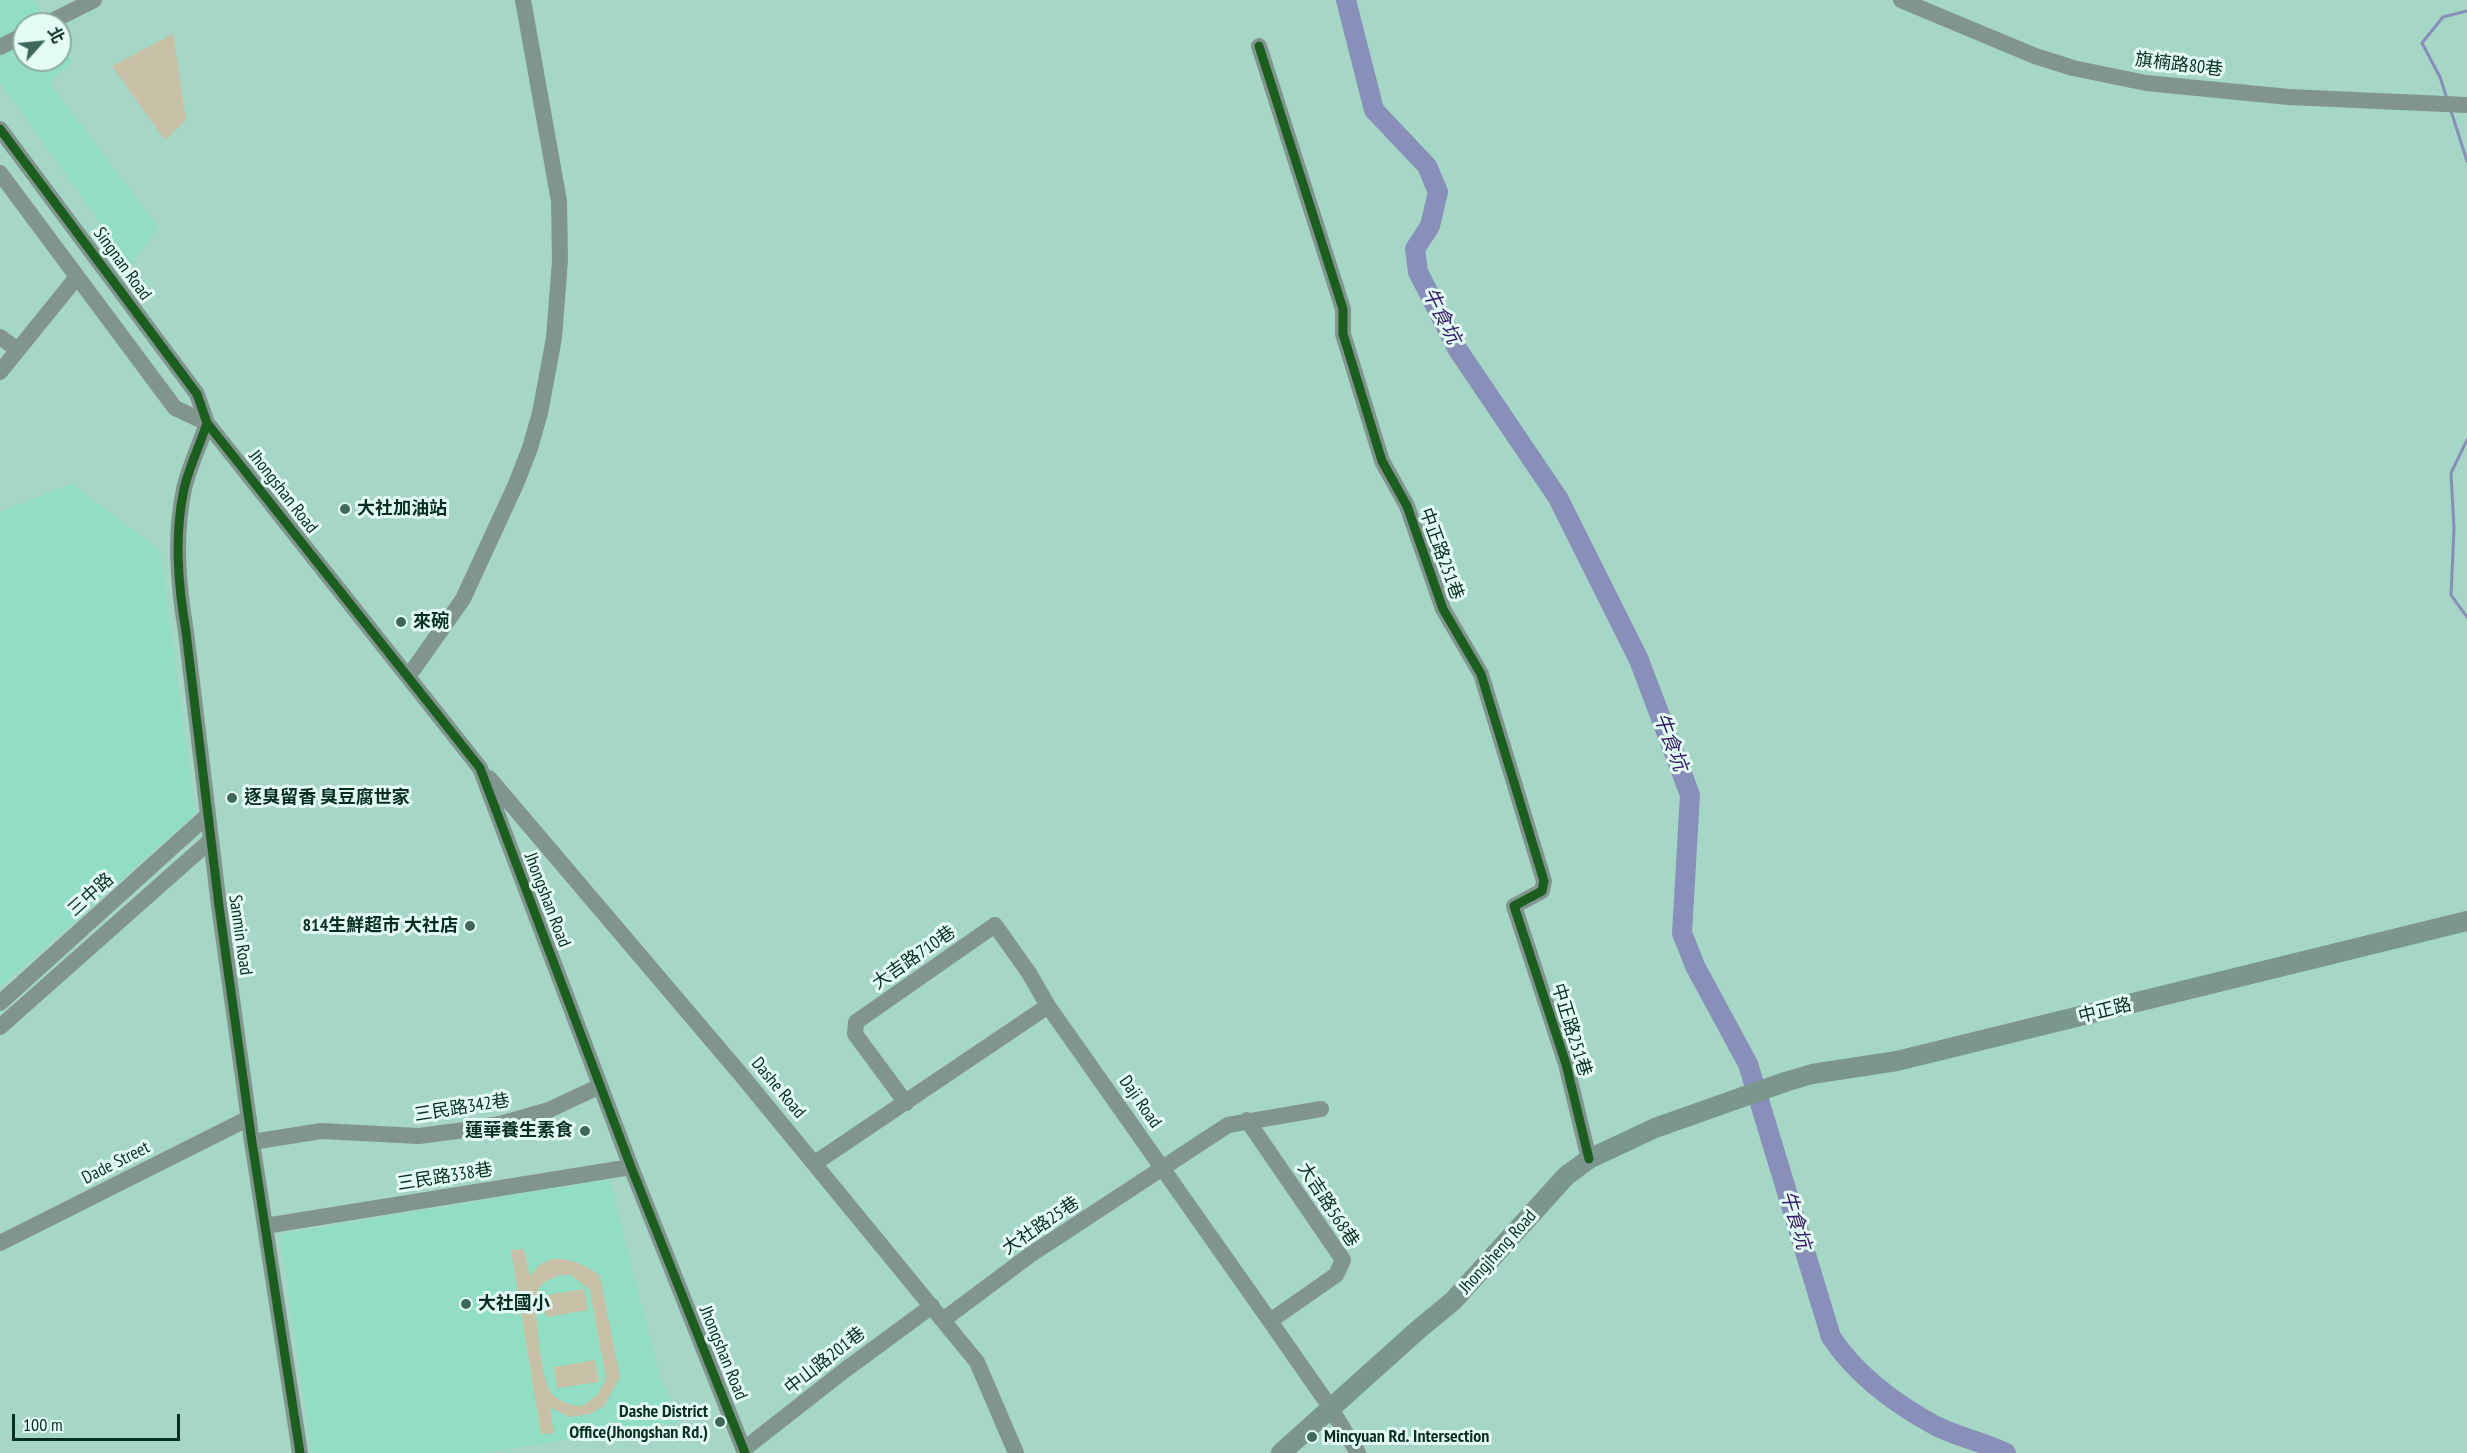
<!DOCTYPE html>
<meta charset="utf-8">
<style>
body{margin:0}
#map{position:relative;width:2467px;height:1453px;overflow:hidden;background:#a6d6c6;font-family:"PT Sans Narrow","Noto Sans TC",sans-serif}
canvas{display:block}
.north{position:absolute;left:12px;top:12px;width:60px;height:60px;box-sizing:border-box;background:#e4fdf4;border:2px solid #8baaa0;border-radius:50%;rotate:63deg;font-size:16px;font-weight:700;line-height:24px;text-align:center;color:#052d22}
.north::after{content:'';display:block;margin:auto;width:21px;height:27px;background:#3d685b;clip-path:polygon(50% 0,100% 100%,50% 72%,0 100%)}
.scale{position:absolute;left:12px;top:1414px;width:168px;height:27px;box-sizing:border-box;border:3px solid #052d22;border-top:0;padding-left:8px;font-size:18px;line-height:21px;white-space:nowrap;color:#052d22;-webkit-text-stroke:4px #e4fdf4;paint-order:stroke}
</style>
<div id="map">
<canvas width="2467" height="1453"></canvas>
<div class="north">北</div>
<div class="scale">100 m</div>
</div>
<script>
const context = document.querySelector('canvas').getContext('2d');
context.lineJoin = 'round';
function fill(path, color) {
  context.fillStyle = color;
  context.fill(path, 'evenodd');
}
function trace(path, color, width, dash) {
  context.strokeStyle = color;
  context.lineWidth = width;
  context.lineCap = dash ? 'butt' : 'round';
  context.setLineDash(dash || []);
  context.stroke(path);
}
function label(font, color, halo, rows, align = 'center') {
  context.font = font + ' "PT Sans Narrow","Noto Sans TC",sans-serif';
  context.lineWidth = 6;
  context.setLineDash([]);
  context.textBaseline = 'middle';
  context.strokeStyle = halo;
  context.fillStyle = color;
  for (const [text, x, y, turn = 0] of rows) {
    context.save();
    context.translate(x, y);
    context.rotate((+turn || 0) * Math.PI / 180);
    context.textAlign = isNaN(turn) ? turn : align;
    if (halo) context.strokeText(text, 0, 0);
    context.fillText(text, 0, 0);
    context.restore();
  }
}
fill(new Path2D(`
 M0,0H34L47,24H24V60H60V45L73,62L49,83L158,227L131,266L0,81Z
 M72,484L160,550L195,814L0,987V512Z
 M609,1179L660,1378L681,1422L480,1453H312L280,1234Z`), '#92dec5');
fill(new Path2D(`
 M173,34L186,120L165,140L112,66Z
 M524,1249L530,1276C533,1273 536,1268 540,1265C558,1251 585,1264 600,1276L620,1377L604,1406L590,1414L569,1417L550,1407L554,1433L541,1434L511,1250ZM561,1275H571L590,1290L606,1379L598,1394L583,1406C570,1406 554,1401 548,1387C542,1375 532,1300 538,1290C542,1282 552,1278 561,1275Z
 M584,1289L588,1310L546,1317L542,1296Z
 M595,1360L599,1382L557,1388L554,1367Z`), '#c9c0a8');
trace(new Path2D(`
 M2447,99L2440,77L2422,43L2443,17L2467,11
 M2451,111L2467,161
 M2467,440L2451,473L2454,529L2451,595L2467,617`), '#888fb9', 3);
trace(new Path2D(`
 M1346,0L1374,110L1427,166L1438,192L1430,226L1415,249L1418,272L1458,350L1558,498L1639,660L1690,795L1682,933L1695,966L1748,1064L1831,1337C1857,1376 1895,1404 1936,1426C1958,1437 1983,1442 2006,1453`), '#888fb9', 20);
trace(new Path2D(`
 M1901,0L2035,56L2073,68L2146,83L2289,97L2467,105
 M46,24L94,0
 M1259,46L1343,309V334L1382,461L1407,506L1443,609L1481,674L1544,881L1542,891L1514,906L1566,1064L1589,1159
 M0,47L24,35
 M0,129L197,394L207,423L480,768L631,1167L745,1453
 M0,173L175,408L207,423
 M0,337L18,350
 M0,372L77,277
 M207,423C200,445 189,467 184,489C174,536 178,584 186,632L219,906L252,1142L300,1453
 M408,677L463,599L516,484L530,448L540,413L554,338L560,260L559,201L523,0
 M489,778L743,1077L977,1362L1016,1453
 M0,1003L208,815
 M0,1027L211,840
 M906,1103L855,1034L856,1022L995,925L1029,973L1048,1006
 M1247,1120L1343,1260L1336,1275L1270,1321
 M252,1142L321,1131L419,1136L457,1131L500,1124L549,1110L600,1086
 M815,1163L1048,1006L1270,1321L1330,1407L1358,1453
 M265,1226L631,1167
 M0,1243L249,1118
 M943,1320L1030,1255L1228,1125L1321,1109
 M744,1449L845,1370L932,1306`), '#81958e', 16);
trace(new Path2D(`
 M1281,1453L1419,1329L1453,1301L1566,1176L1589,1159L1655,1128L1785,1082L1812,1074L1897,1061L2467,921`), '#7a968d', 20);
trace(new Path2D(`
 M1259,46L1343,309V334L1382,461L1407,506L1443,609L1481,674L1544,881L1542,891L1514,906L1566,1064L1589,1159
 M0,129L197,394L207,423L480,768L631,1167L745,1453
 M207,423C200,445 189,467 184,489C174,536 178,584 186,632L219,906L252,1142L300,1453`), '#1b5e20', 9);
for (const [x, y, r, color] of [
 [345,509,6,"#3d685b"],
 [401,622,6,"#3d685b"],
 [232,798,6,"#3d685b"],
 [470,926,6,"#3d685b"],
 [585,1131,6,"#3d685b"],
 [466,1304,6,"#3d685b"],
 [720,1422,6,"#3d685b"],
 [1312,1437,6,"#3d685b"]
]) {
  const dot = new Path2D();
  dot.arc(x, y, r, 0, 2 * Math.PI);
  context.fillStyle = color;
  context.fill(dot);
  trace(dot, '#e4fdf4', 2);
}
label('18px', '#052d22', '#e4fdf4', [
 ["旗楠路80巷",2179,65,7],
 ["Singnan Road",122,264,54],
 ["Jhongshan Road",283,492,52],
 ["中正路251巷",1441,554,70],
 ["三中路",91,895,-42],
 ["Jhongshan Road",547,900,69],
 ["Sanmin Road",240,935,82],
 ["大吉路710巷",914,958,-35],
 ["中正路",2105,1011,-14],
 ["中正路251巷",1571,1030,73],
 ["Dashe Road",778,1088,50],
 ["Daji Road",1140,1102,55],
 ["三民路342巷",462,1108,-9],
 ["Dade Street",116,1163,-27],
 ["三民路338巷",445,1177,-9],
 ["大吉路568巷",1328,1205,57],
 ["大社路25巷",1041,1226,-34],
 ["Jhongjheng Road",1498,1252,-48],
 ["Jhongshan Road",723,1353,68],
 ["中山路201巷",825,1361,-38]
]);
label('bold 18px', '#052d22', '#e4fdf4', [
 ["大社加油站",357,509],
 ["來碗",413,622],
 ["逐臭留香 臭豆腐世家",244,798],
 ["814生鮮超市 大社店",458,926,"right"],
 ["蓮華養生素食",573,1131,"right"],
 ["大社國小",478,1304],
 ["Dashe District",708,1412,"right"],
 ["Office(Jhongshan Rd.)",708,1433,"right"],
 ["Mincyuan Rd. Intersection",1324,1437]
], 'left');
label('italic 20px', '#331a6b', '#e4fdf4', [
 ["牛食坑",1441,316,63],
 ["牛食坑",1670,742,69],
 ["牛食坑",1795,1220,73]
]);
</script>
